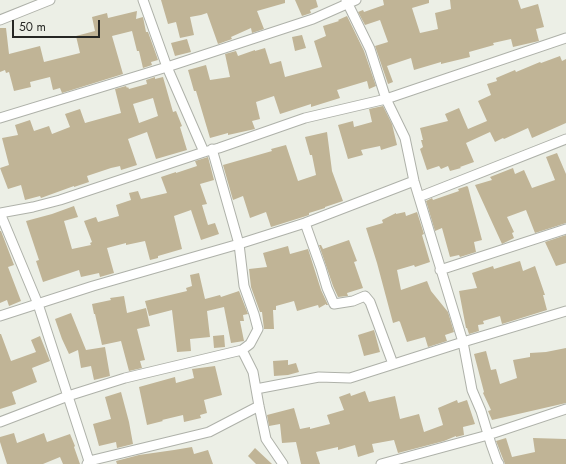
<!DOCTYPE html>
<style>
body{margin:0}
#map{position:relative;width:566px;height:464px;overflow:hidden;background:#ecefe6;font-family:Jost,sans-serif}
canvas{display:block}
.scale{position:absolute;left:12px;top:20px;width:88px;height:18px;box-sizing:border-box;border:2px solid #262724;border-top:0;padding-left:5px;font-size:12px;line-height:14px;white-space:nowrap;color:#262724;-webkit-text-stroke:3px #ecefe6;paint-order:stroke}
</style>
<div id="map">
<canvas width="566" height="464"></canvas>
<div class="scale">50 m</div>
</div>
<script>
const context = document.querySelector('canvas').getContext('2d');
context.lineJoin = 'round';
function fill(path, color) {
  context.fillStyle = color;
  context.fill(path, 'evenodd');
}
function trace(path, color, width, dash) {
  context.strokeStyle = color;
  context.lineWidth = width;
  context.lineCap = dash ? 'butt' : 'round';
  context.setLineDash(dash || []);
  context.stroke(path);
}
fill(new Path2D(`
 M161,0H285V3L257,11L264,29L252,33L251,28L231,37L232,39L218,44L207,13L201,15L190,17L194,35L180,38L176,22L168,24Z
 M295,0H316L318,7L310,10L311,13L302,16Z
 M383,0H429V3L412,8L420,33L438,29L435,13L451,9L450,0H518L521,9L538,4L544,27L536,29L539,41L513,47L511,39L493,43L494,45L469,52L470,57L441,64V62L414,70L411,58L387,66L393,82L388,84L375,46L388,42L380,20L365,25L358,12L363,10L364,12L384,5Z
 M137,11L136,19L143,17L146,32H148L157,57L158,60L151,62L152,65L143,68L139,51H137L132,31L112,36L123,74L62,93L60,88L53,90L50,77L30,82L31,87L14,91L9,72L6,73L5,70L0,72V28H6L9,54L40,46L44,62L80,53L76,36L95,31L92,17L107,13L108,18Z
 M347,16L364,51L376,86L369,89L367,81L337,90L340,98L311,107V104L280,114L274,96L256,102L260,119L252,121L255,129L228,135V133L210,138L196,91H194L188,70L206,65L210,80L230,77L225,54L236,51L238,56L255,50V51L265,48L270,64L281,61L285,77L322,67L314,41L326,36L323,26L339,21L338,20Z
 M302,35L306,48L295,51L292,37Z
 M187,39L191,52L175,56L171,43Z
 M560,56L562,61L566,59V123L532,138L528,128L504,139L503,138L495,142L490,132L466,143L474,162L460,167L461,168L450,171L448,166L441,169L439,166L427,170L420,149L423,147L421,140H423L420,128L448,121L445,114L459,108L468,129L487,121L478,101L491,95L487,84L497,81L496,78L515,70L516,72L540,62L541,63Z
 M155,77V79L163,77L173,112L176,111L182,126L180,127L187,150L156,159L147,132L128,139L137,165L121,170L120,166L111,168L87,176L89,182L74,187V186L41,198L40,196L25,200L21,185L8,189L0,168L9,165L2,138L18,135L15,125L30,120L34,131L49,126L52,134L70,127L65,114L80,109L85,123L121,113L115,89L126,86L127,88L128,87L129,89L147,84L146,80ZM153,98L158,116L139,123L133,104Z
 M383,106L392,124L397,145L381,150L380,146L361,150L363,155L348,159L338,125L353,121L354,127L372,122L369,109Z
 M327,132L332,171L343,201L325,207V208L309,213V215L303,217L271,227L266,212L250,218L243,196L233,200L223,165L272,151L271,149L286,145L298,181L316,175L312,155H310L305,137Z
 M557,153L566,174V223L535,233L526,210L507,217L514,232L512,233L514,238L502,244L475,185L492,180L490,177L513,168L515,174L524,170L532,188L555,180L546,157Z
 M208,157L214,180L200,184L207,204L202,205L208,225L215,223L219,234L201,240L191,210L174,216L182,249L158,256V258L150,260L145,241L126,245V243L107,248L114,273L100,277L99,273L81,277L79,270L43,282L36,261L39,260L26,221L52,214L74,206L78,217L64,221L72,249L91,245L90,243L92,242L84,221L96,217L98,222L119,216L116,205L131,200L129,193L138,191L141,199L167,193L161,177L176,172V173L197,166L195,161Z
 M467,186L468,187L482,240L474,242L476,252L460,257L459,255L450,257L442,228L435,231L426,201L432,198L433,200L459,191L458,189Z
 M405,212L406,216L417,212L424,234L422,235L430,262L415,267L414,265L397,270L401,290L427,281L431,291L448,312L454,332L445,335L447,341L428,347L425,337L407,342L400,322L399,321L393,323L377,263L366,228L383,223L382,220L396,213V214Z
 M0,231H1L14,265L8,267L21,301L9,306L7,300L0,303Z
 M566,235V263L556,266L545,242Z
 M349,240L357,261L354,262L363,288L347,293L348,296L338,297L333,286L319,245H321L323,249Z
 M288,246L290,254L308,249L321,290L328,305H326V304L319,308L318,305L297,311L294,301L276,306V310H273L274,329H264L262,312H260L251,287L249,269L267,267L263,253Z
 M520,261L523,271L535,266L545,295H543L547,310L502,324L500,316L483,321L484,324L478,325L479,331L469,334L467,328H466L459,291L477,288L472,273L493,266L494,269Z
 M199,273L205,299L220,295L221,297L239,291L248,314L243,315L244,321H240L244,341L231,343L224,307L207,311L210,337L190,339L191,351L177,352L172,310L149,316L145,301L187,291L186,288L192,286L190,275Z
 M124,296L127,313L146,308L150,326L137,329L145,360L140,361L142,368L129,371L121,341L102,345L95,314H94L92,304L111,300L110,298Z
 M71,313L86,350L105,347L110,376L94,380L91,366L81,368L78,350L69,354L62,339L55,319Z
 M374,330L380,352L364,356L358,335Z
 M0,334H1L11,361L36,352L31,340L40,336L50,361L32,368L37,382L12,392L16,404L0,409Z
 M224,335L225,347L214,348L213,336Z
 M566,348V403L492,420L488,411L491,410L483,393L484,392L474,354L486,351L491,370L496,369L500,384L517,378L513,360L530,357V353L546,352Z
 M288,360V365L296,363L299,372L288,375L274,376L273,361Z
 M215,366L222,395L204,400L207,413L200,415L201,418L184,422L183,415L162,420L163,421L147,425L139,387L175,377L176,383L194,378L192,369Z
 M365,391L369,402L395,396L400,419L419,414L424,432L443,425L441,418L438,408L457,400L458,403L467,400L475,424L463,427L464,435L456,437V436L444,441L398,453L394,440L372,444L374,452L358,457L355,445L338,450V447L316,452L320,464H301L296,442L282,443L280,424L269,426L267,415L294,408L300,429L310,427V429L330,424L327,415L344,410L339,397L350,393L351,396Z
 M121,392L129,422L133,444L117,448L116,442L99,446L93,424L111,419L105,397Z
 M14,433L17,443L44,433L47,442L70,434L75,446L74,447L80,464H63L60,457L43,464H7L0,442V437Z
 M506,438L512,457L535,452L533,438L566,439V464H505L496,441Z
 M192,447L194,454L208,450L213,464H117L116,461L139,455L174,450Z
 M255,448L272,464H256L248,456Z`), '#c0b496');
const minor = new Path2D(`
 M143,0L167,67L204,152
 M346,0L370,49L386,99L405,138L414,181L463,342L472,390L481,411L491,444L497,461L499,464
 M0,20L50,0
 M0,118L167,67L313,19L356,0
 M419,197L566,139
 M0,213L33,207L60,200L204,152L219,148L305,118L386,99L566,38
 M0,213L38,304L89,461L87,464
 M305,223L321,268L327,288L334,304L353,301L365,296L370,302L393,364
 M440,270L566,229
 M0,316L93,286L239,244L305,223L414,181
 M242,350L253,372L259,406L266,439L283,464
 M256,389L319,377L350,378L463,342L566,311
 M0,422L68,396L125,378L242,350L250,344L258,329L254,314L244,286L239,244L212,149
 M89,461L209,432L259,406
 M381,464L488,435L566,409`);
trace(minor, '#aeb1a9', 11);
trace(minor, '#fff', 9);
</script>
